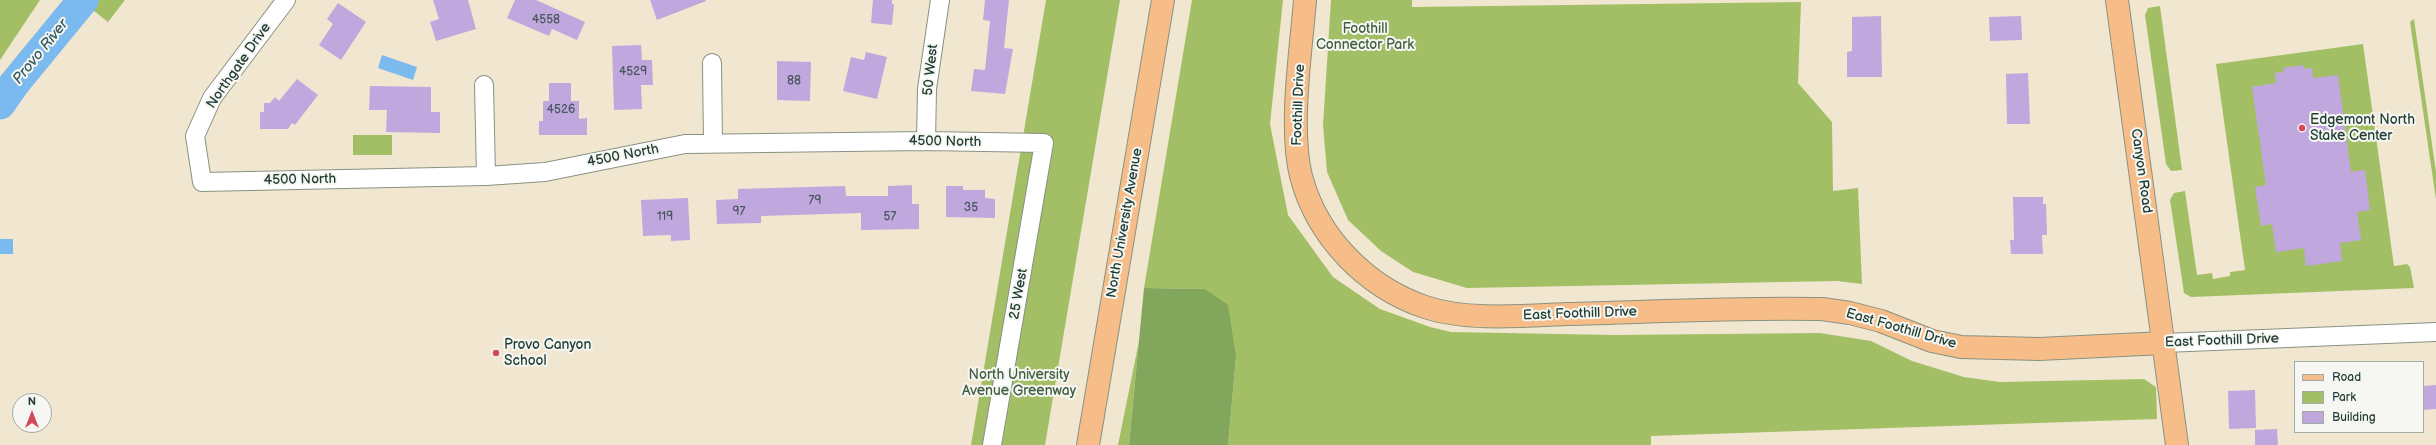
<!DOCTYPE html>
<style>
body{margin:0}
#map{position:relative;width:2436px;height:445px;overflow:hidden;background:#f1e7d0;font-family:"Balsamiq Sans",sans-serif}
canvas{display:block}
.legend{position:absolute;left:2294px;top:361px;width:130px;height:72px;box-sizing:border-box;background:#f6f6f2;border:1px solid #a0aca6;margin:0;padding:5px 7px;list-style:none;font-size:12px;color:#1f3d34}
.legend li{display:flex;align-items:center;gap:8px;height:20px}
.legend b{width:20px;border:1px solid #a0aca6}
.north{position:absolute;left:12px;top:393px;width:40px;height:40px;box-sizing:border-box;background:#f6f6f2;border:1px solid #a0aca6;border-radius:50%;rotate:0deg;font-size:11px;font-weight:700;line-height:16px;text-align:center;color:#1f3d34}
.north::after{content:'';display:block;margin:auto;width:14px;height:18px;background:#d1495b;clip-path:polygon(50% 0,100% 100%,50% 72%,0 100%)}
</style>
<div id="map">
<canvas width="2436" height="445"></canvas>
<ul class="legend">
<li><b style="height:5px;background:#f7bd88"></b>Road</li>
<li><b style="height:11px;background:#a3bf66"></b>Park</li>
<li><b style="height:11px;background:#c0a7dd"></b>Building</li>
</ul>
<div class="north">N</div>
</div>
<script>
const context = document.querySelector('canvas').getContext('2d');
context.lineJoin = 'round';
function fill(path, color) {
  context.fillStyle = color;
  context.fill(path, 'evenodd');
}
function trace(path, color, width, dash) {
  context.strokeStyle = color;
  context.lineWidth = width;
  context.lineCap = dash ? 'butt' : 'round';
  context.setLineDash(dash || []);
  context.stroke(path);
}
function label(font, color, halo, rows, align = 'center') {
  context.font = font + ' "Balsamiq Sans",sans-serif';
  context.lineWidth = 4;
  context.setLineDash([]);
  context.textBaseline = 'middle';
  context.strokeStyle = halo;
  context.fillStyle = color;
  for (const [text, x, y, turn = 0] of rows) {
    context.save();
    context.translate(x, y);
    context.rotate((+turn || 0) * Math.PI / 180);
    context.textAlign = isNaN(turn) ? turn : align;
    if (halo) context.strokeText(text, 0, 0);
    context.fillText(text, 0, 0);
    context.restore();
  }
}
fill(new Path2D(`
 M0,0H40L0,60Z
 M80,0H125L108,22Z
 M1046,0H1120L1045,445H971Z
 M1192,0H1283L1270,124L1288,215L1333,277L1380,309L1430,327L1451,332L1615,335L1820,333L1871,341L1912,361L1964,377L2000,382L2144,379L2156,387L2157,419L1651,436V445H1228L1236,357L1205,289L1144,288Z
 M1331,0H1412V7L1801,2L1798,83L1832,122L1833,191L1858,188L1862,284L1837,281L1467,288L1413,272L1381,251L1348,220L1327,172L1323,125Z
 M2160,6L2182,170L2171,171L2166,164L2145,15L2148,8Z
 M2414,19L2436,172V200L2410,22Z
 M2363,44L2394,266L2407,264L2410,267L2414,288L2191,297L2184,293L2170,200L2174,193L2185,191L2197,275L2212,273L2213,279L2230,276V272L2245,270L2216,64Z
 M353,135H392V155H353Z
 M1139,341L1129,445H1118Z`), '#a3bf66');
fill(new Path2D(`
 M1144,288L1205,289L1228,305L1236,357L1228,445H1129Z`), '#82a65b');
fill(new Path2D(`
 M382,55L417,67L413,80L378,68Z
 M0,239H13V254H0Z`), '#7bbaef');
trace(new Path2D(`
 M0,104L14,84L83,0`), '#7bbaef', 31);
fill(new Path2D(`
 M433,0H468L476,29L436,41L430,22L439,19Z
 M515,0H536L585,22L577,40L552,29L549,36L507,18Z
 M650,0H706V1L657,20Z
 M873,0H892V4H894L892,25L871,23Z
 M985,0H1009L1004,48L1013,49L1005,94L971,91L974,69L985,70L990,21L983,20Z
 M338,3L366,22L341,60L319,45L333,24L327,19Z
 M1881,16L1882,77H1847V52L1852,51V17Z
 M2021,16L2022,40L1990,41L1989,17Z
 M641,45L642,60H652L653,85H641L642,109L614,110L612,46Z
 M866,52L887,57L877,99L843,91L851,57L864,60Z
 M777,61L811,62L810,101L777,100Z
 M2303,65L2304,69L2312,68L2313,78L2338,75L2351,172L2365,170L2370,210L2357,212L2361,240L2340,243L2342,261L2306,266L2304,248L2276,252L2272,224L2261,226L2255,187L2266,185L2252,87L2276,83L2275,73L2284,72L2283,68Z
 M2028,73L2030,124H2007L2006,74Z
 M297,79L318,95L295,125L292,123L288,129H260V112H264V103H270L275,97L279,101Z
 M549,83H571V101H579V119L587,118V135H539V121H543V101H549Z
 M370,86L431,87V112H440V133L386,132L387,110H369Z
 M912,185V204H919V229L861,230V213L761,216V223L717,224L716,200L738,199V189L845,186L846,196H888V186Z
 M946,186H963V190H985V198L995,199V218L946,217Z
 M2013,197H2043V204H2046L2047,235H2042L2043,254H2011L2010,240H2014Z
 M688,198L690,240L671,241V235L643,236L641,200Z
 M2436,385V409L2423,410V386Z
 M2255,390L2256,428L2229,429L2228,391Z
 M2277,429L2278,445H2255V430Z`), '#c0a7dd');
const minor = new Path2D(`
 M286,0L212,98L195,136L202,182L486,176L545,172L685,144L926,141L1044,143L992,445
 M712,63L713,143
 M484,85L486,176
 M926,141L927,89L940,0
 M2164,343L2436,332`);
const major = new Path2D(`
 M1305,0C1301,51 1289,127 1301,176C1317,237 1366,287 1425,307C1467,321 1522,316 1566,314C1651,312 1737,307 1822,309L1850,313L1881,321L1932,341L1961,347L2039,349L2164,343
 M2117,0L2177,445`);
const highway = new Path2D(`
 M1088,445L1163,0`);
trace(minor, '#889282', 20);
trace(major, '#889282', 24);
trace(highway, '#889282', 24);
trace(minor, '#fff', 18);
trace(major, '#f7bd88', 22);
trace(highway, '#f7bd88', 22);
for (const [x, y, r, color] of [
 [2302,128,4,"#d1495b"],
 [496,353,4,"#d1495b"]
]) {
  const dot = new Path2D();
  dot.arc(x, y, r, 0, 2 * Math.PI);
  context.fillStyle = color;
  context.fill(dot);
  trace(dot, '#f6f6f2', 1.5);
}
label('12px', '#47585e', null, [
 ["4558",546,20],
 ["4529",633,72],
 ["88",794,81],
 ["4526",561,110],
 ["79",815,201],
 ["35",971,208],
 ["97",739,212],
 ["119",665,217],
 ["57",890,217]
]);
label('14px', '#405e40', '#f6f6f2', [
 ["Foothill",1365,29],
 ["Connector Park",1365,45],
 ["North University",1019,375],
 ["Avenue Greenway",1019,391]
]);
label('14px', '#1f3d34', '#f6f6f2', [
 ["Northgate Drive",239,66,-55],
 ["50 West",931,70,-84],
 ["Foothill Drive",1299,105,-88],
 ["4500 North",945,142,1],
 ["4500 North",623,156,-11],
 ["Canyon Road",2141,171,82],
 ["4500 North",300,180,-1],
 ["North University Avenue",1125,223,-80],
 ["25 West",1019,294,-80],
 ["East Foothill Drive",1580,314,-2],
 ["East Foothill Drive",1901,329,16],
 ["East Foothill Drive",2222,341,-2]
]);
label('14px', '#1f3d34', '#f6f6f2', [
 ["Edgemont North",2310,120],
 ["Stake Center",2310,136],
 ["Provo Canyon",504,345],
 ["School",504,361]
], 'left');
label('italic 15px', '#365c63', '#f6f6f2', [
 ["Provo River",41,52,-51]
]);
</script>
